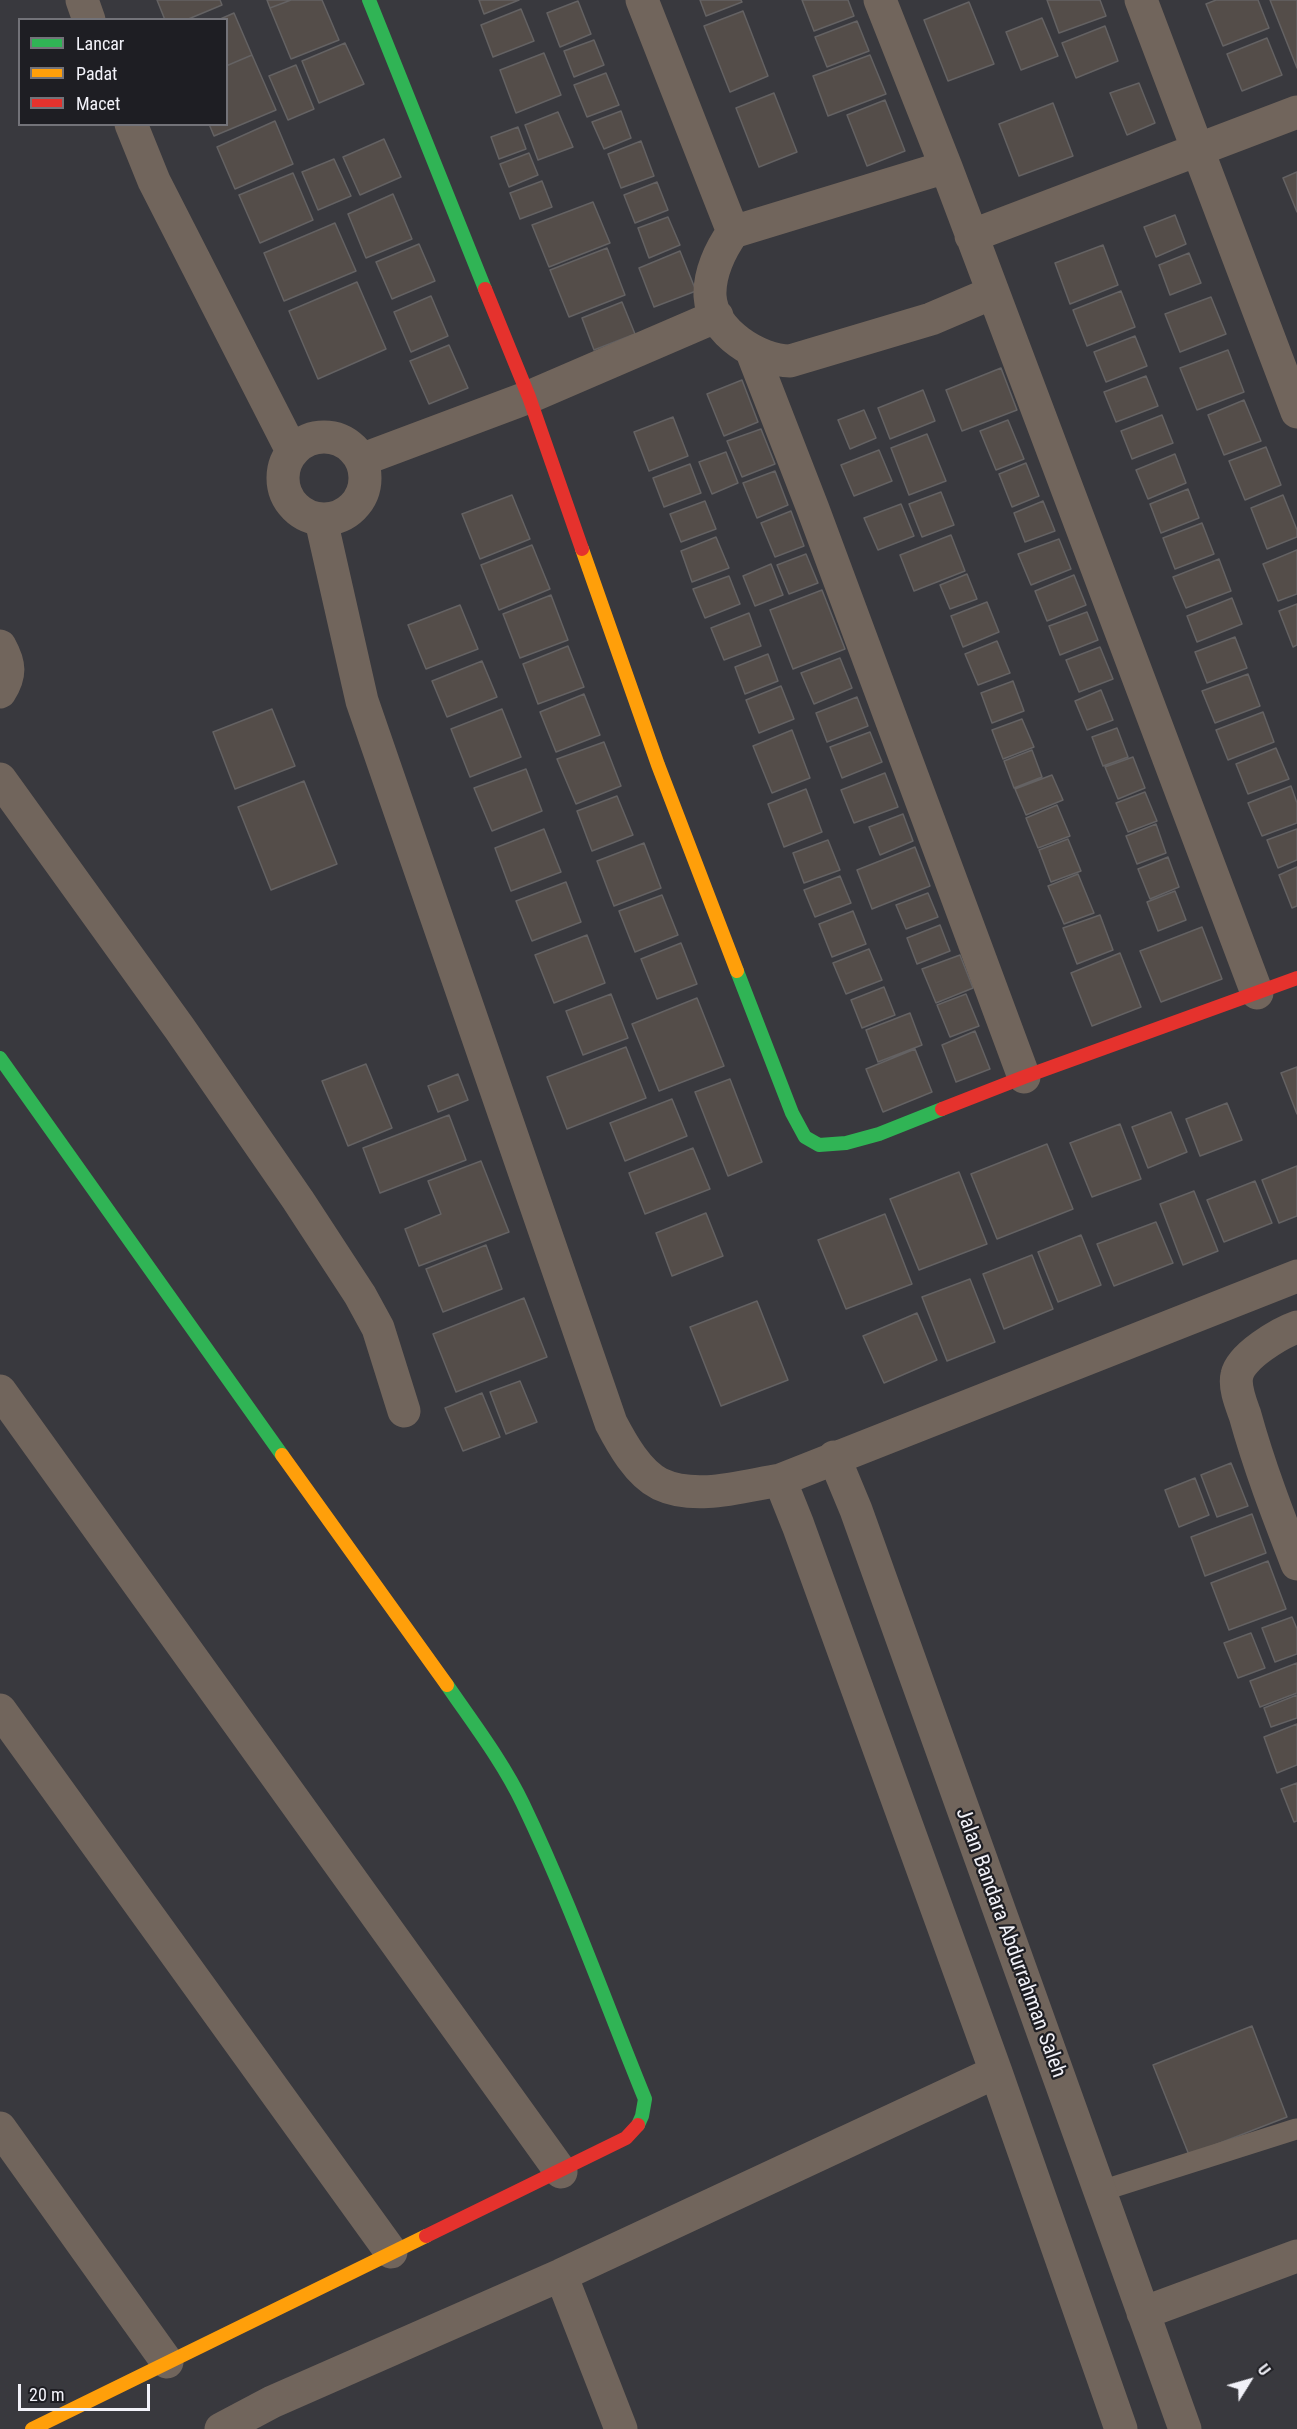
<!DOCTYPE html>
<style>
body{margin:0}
#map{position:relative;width:1297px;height:2429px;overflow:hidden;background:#39393e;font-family:"Roboto Condensed",sans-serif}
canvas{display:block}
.legend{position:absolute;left:18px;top:18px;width:210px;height:108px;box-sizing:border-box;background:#1e1e23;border:2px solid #737379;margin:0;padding:8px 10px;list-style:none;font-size:18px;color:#f2f2f9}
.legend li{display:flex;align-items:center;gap:12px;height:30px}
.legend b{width:30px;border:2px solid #737379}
.north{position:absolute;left:1219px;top:2351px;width:60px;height:60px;-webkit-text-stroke:4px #1e1e23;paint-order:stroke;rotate:53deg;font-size:16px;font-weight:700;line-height:24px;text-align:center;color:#f2f2f9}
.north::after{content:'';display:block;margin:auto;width:21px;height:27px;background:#f2f2f9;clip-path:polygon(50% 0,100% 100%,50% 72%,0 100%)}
.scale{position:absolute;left:18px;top:2384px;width:132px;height:27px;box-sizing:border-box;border:3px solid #f2f2f9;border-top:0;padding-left:8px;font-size:18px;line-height:21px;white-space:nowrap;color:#f2f2f9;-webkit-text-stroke:4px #1e1e23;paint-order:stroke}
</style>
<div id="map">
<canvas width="1297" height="2429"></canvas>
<ul class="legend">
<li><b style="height:8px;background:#30b455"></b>Lancar</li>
<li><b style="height:8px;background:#ff9f0a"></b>Padat</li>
<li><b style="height:8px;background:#e5322d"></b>Macet</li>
</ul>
<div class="north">U</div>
<div class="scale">20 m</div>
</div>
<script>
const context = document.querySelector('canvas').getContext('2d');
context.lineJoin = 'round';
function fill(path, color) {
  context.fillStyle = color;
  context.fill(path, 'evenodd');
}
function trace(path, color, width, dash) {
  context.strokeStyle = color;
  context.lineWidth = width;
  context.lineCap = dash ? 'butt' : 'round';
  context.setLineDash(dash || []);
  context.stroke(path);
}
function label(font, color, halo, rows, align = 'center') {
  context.font = font + ' "Roboto Condensed",sans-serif';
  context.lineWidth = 4.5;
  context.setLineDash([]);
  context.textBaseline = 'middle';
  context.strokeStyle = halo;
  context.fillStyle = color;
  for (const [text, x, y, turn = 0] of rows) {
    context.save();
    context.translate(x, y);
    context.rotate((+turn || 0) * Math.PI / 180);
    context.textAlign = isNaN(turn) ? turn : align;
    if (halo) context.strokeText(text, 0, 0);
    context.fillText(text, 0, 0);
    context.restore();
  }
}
const building = new Path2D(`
 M157,0H220L222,5L186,20H165Z
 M267,0H291L270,8Z
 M291,0H322L339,40L291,59L270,8Z
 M479,0H519L484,14Z
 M700,0H741L742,2L706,16Z
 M802,0H848L854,16L814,31Z
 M1047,0H1100L1106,16L1059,33Z
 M1216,0H1258L1269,28L1223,46L1206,4Z
 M1270,0H1297V68Z
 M578,1L591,34L560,47L547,13Z
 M969,2L994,64L948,81L924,20Z
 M521,9L534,41L493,57L481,25Z
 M743,11L768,76L730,92L704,26Z
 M234,13L252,55L226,66V20H218Z
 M1042,18L1058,56L1021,70L1006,32Z
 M857,21L869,51L827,67L815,37Z
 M1105,26L1118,61L1076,78L1062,43Z
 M1267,38L1282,75L1242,91L1227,54Z
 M594,40L604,65L574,77L564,51Z
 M345,43L364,84L319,103L302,61Z
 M544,53L561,95L516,113L500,70Z
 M252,55L276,110L214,136L209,124H226V66Z
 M870,55L886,94L828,116L813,76Z
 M296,65L314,109L288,120L269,76Z
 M606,73L619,105L587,117L574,85Z
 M1139,83L1155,123L1127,135L1110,93Z
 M774,93L797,152L759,167L736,108Z
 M885,100L905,151L867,166L847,115Z
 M1053,103L1073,156L1019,176L999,124Z
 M621,111L631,138L604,149L592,122Z
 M558,112L573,147L538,160L525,125Z
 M275,121L293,164L235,189L217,147Z
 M518,127L526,149L499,159L491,137Z
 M384,139L401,177L360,195L343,157Z
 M641,141L654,176L621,188L608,154Z
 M529,153L538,175L509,187L500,164Z
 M334,159L351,196L318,210L302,172Z
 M1297,172V212L1283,178Z
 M293,173L313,220L260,243L239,195Z
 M542,181L552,207L520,219L510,193Z
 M657,182L668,210L635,223L624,195Z
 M393,194L412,239L366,258L348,214Z
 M593,202L610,243L549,267L532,225Z
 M1175,215L1186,244L1156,257L1144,227Z
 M668,217L680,245L649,258L638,228Z
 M335,223L356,271L284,301L264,253Z
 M419,244L435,281L392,299L376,262Z
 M1103,245L1118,285L1070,304L1055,263Z
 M607,248L625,295L569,317L550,270Z
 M680,251L696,291L654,307L639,268Z
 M1189,253L1201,283L1170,295L1159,265Z
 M357,282L386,349L318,379L289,311Z
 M1121,291L1135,327L1087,346L1073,310Z
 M431,296L448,336L411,352L394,312Z
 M1211,297L1226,334L1180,352L1165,314Z
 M622,302L635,334L594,350L582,318Z
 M1135,336L1147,366L1106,382L1094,352Z
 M449,345L468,388L429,404L410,361Z
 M1228,350L1244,392L1197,410L1180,368Z
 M1001,368L1017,410L962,431L946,390Z
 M1146,376L1158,406L1116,422L1104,392Z
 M742,380L758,422L724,436L707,394Z
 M923,390L935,421L890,439L878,408Z
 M1244,400L1261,441L1224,455L1208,415Z
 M864,410L876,438L850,449L838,420Z
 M1162,415L1173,443L1132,459L1121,431Z
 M673,417L688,456L649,471L634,432Z
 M1008,420L1024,459L996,470L980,431Z
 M761,429L775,464L742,477L727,441Z
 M927,434L946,481L909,495L891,448Z
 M1266,447L1281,485L1245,500L1229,461Z
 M879,450L892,481L854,496L841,465Z
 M726,452L738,483L712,494L699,462Z
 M1175,454L1186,483L1148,499L1136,470Z
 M1026,463L1039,496L1012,507L999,474Z
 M690,464L701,493L664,507L653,478Z
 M775,471L788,505L757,518L743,483Z
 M1188,489L1199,518L1161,533L1150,504Z
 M941,492L954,525L922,537L909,504Z
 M512,495L530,539L480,559L462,514Z
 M1283,495L1297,530V537L1267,549L1251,508Z
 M705,501L716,529L681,542L670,514Z
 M1043,501L1055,531L1025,542L1014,513Z
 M901,504L914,536L878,550L864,518Z
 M791,511L804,546L775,557L761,523Z
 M1202,523L1214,554L1175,569L1163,538Z
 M951,535L965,571L914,591L900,555Z
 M716,537L729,568L692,582L681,551Z
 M1059,539L1071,569L1031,585L1018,554Z
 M532,545L550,589L499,610L481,565Z
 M1297,550V594L1278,601L1263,564Z
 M806,554L818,583L789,594L777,565Z
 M1219,559L1231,591L1186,608L1173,577Z
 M771,564L783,595L755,606L743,576Z
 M967,574L977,599L950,609L940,585Z
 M1074,575L1086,605L1047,621L1035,591Z
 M729,576L740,604L705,618L693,589Z
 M822,590L845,649L793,669L770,610Z
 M551,595L568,640L520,658L503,614Z
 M1232,598L1242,624L1197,642L1187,616Z
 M987,602L999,632L963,647L951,616Z
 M1297,604V645L1293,647L1279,611Z
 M460,605L478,649L426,669L408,625Z
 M1087,612L1098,640L1060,655L1049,626Z
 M749,613L761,646L724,660L711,628Z
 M1235,637L1247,668L1207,683L1195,652Z
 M997,641L1010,673L978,685L965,654Z
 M568,646L584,687L538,704L523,664Z
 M1100,647L1113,679L1079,692L1066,660Z
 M768,654L778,681L745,694L735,667Z
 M840,658L852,688L814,704L801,673Z
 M482,661L497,697L447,717L432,681Z
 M1248,674L1260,706L1215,723L1202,691Z
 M1013,681L1024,711L992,723L981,693Z
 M781,686L794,719L759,733L746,700Z
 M1101,690L1113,720L1087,730L1075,701Z
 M584,694L600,735L556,752L540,712Z
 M857,697L868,726L827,742L816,713Z
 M272,709L295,766L235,789L213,732Z
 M502,709L521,757L470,777L451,729Z
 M1263,712L1274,742L1228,760L1216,730Z
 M1022,719L1034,747L1003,759L992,730Z
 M1117,728L1128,757L1103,766L1092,737Z
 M792,730L810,778L772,793L753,746Z
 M870,732L882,762L842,778L830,747Z
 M604,742L621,786L576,804L557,759Z
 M1276,748L1289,779L1248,794L1236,764Z
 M1032,750L1042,777L1014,788L1004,761Z
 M1133,757L1145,788L1118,799L1105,767Z
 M526,769L542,811L492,831L474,788Z
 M885,773L898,807L854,823L841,790Z
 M1052,775L1063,800L1026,815L1015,789Z
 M304,781L337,864L271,890L238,807Z
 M1291,786L1297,803V823L1262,836L1248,803Z
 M806,789L822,832L784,847L768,804Z
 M1145,792L1157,821L1128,832L1116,803Z
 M617,796L633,835L592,851L577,811Z
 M1057,805L1070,836L1038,848L1026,818Z
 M903,814L913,841L880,855L869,827Z
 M1156,824L1166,853L1137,864L1126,836Z
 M544,829L561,872L511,891L495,848Z
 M1297,829V860L1278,868L1267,840Z
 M1068,839L1081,871L1051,882L1039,850Z
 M828,840L840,870L804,883L793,853Z
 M644,843L661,888L614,906L597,861Z
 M915,847L930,886L872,909L857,870Z
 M1168,857L1179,887L1150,899L1138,869Z
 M1297,867V906L1292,908L1279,875Z
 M1078,874L1094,913L1064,924L1048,886Z
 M840,876L851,903L815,917L804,890Z
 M566,882L581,922L532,941L516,901Z
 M1175,891L1186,920L1158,931L1147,902Z
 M928,893L938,917L906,929L896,905Z
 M662,895L678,935L635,952L619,911Z
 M853,911L866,944L832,957L819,924Z
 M1100,915L1113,950L1077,964L1063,928Z
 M940,925L950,951L917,964L907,938Z
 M1202,927L1222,979L1161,1002L1140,951Z
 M587,935L605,983L554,1003L535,955Z
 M681,943L697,984L657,999L641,959Z
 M869,949L882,980L846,994L833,963Z
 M1120,953L1141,1007L1092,1026L1071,973Z
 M960,955L973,988L936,1003L922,969Z
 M884,987L895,1015L862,1028L851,1000Z
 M611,994L628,1038L583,1055L566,1011Z
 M966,994L979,1026L950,1037L937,1005Z
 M697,998L724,1066L659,1091L632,1024Z
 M910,1013L922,1045L878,1062L866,1030Z
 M975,1031L990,1069L956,1082L942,1045Z
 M626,1047L646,1098L567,1129L547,1077Z
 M915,1049L932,1092L883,1112L866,1069Z
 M366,1064L392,1128L348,1146L322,1081Z
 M1297,1067V1114L1281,1073Z
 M458,1074L468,1100L438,1112L428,1086Z
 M730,1079L762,1162L728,1176L695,1092Z
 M672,1099L687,1136L625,1161L610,1123Z
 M1227,1103L1242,1140L1200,1156L1186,1119Z
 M1171,1112L1187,1152L1148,1168L1132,1127Z
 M449,1115L466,1160L380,1193L363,1148Z
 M1120,1124L1141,1179L1092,1197L1070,1143Z
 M1047,1144L1073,1209L997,1239L971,1174Z
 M693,1148L710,1189L645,1214L629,1173Z
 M481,1161L509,1232L419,1266L405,1229L441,1214L428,1181Z
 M1297,1166V1216L1279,1223L1262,1180Z
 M959,1172L987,1244L919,1270L890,1199Z
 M1255,1181L1272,1223L1224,1242L1207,1200Z
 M1194,1191L1218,1251L1183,1265L1160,1204Z
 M706,1213L723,1256L672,1276L656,1233Z
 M885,1214L912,1284L846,1309L818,1240Z
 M1156,1222L1173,1263L1114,1286L1097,1244Z
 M1081,1235L1101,1285L1058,1302L1038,1252Z
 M486,1245L502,1289L443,1312L426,1269Z
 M1032,1255L1053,1309L1004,1329L983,1274Z
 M970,1279L995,1342L947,1361L922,1297Z
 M524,1298L547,1357L456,1392L433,1334Z
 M757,1301L788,1380L721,1406L690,1327Z
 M917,1313L937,1360L884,1383L863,1336Z
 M520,1381L537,1422L506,1434L490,1392Z
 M482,1393L500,1437L463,1451L445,1408Z
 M1231,1463L1248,1506L1217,1517L1201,1475Z
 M1195,1478L1209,1515L1179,1527L1165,1490Z
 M1252,1514L1266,1553L1205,1576L1191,1537Z
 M1268,1561L1286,1609L1229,1630L1211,1583Z
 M1292,1617L1297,1629V1654L1275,1662L1262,1628Z
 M1251,1633L1265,1668L1238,1678L1224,1643Z
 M1297,1663V1693L1260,1707L1250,1681Z
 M1297,1695V1718L1271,1727L1264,1708Z
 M1297,1724V1765L1277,1773L1264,1737Z
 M1297,1783V1821L1294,1822L1281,1789Z
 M1252,2026L1287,2117L1189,2155L1153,2065Z`);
fill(building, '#544d49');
trace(building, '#646263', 1.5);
trace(new Path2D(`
 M1101,2191L1296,2129`), '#71655c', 21);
trace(new Path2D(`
 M82,0L89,20
 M642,0L733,232
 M880,0L946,167
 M1141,0L1297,412
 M131,124L154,181L292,451
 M971,236L1297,112
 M992,293L931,319L790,361C759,361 712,332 710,296C709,274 720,250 733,232L946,167L1257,993
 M752,352L813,509L1024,1077
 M283 478a41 41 0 1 1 82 0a41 41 0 1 1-82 0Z
 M361,460L529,397L717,316
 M321,520L362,701L611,1423C622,1444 638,1473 660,1484C696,1501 743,1486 780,1480L1297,1276
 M0,646C10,664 11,675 0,692
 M0,779L180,1029L298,1200L360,1295L378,1328L404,1411
 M1297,1327C1280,1333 1241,1356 1237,1375C1234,1387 1241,1404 1245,1415C1259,1466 1278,1515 1297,1564
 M0,1391L561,2172
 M834,1457L856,1510L1185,2429
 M780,1480L798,1525L996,2072L1121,2429
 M0,1710L391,2252
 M0,2128L167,2362
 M561,2275L621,2429
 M1143,2313L1297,2256
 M221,2429L272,2402L561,2275L996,2072`), '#71655c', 33);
trace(new Path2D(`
 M369,0L485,289
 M737,971L792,1113L805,1137L819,1145L846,1143L879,1134L942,1109
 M0,1058L282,1455
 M447,1685C473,1723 503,1762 523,1804C569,1900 605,2001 645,2099L642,2116L638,2125`), '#30b455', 14);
trace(new Path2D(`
 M582,549L658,765L737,971
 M282,1455L447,1685
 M32,2429L426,2236`), '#ff9f0a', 14);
trace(new Path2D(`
 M485,289L529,397L582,549
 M942,1109L1024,1077L1297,978
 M426,2236L626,2138L638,2125`), '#e5322d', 14);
label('21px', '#f2f2f9', '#1e1e23', [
 ["Jalan Bandara Abdurrahman Saleh",1010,1943,70]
]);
</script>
